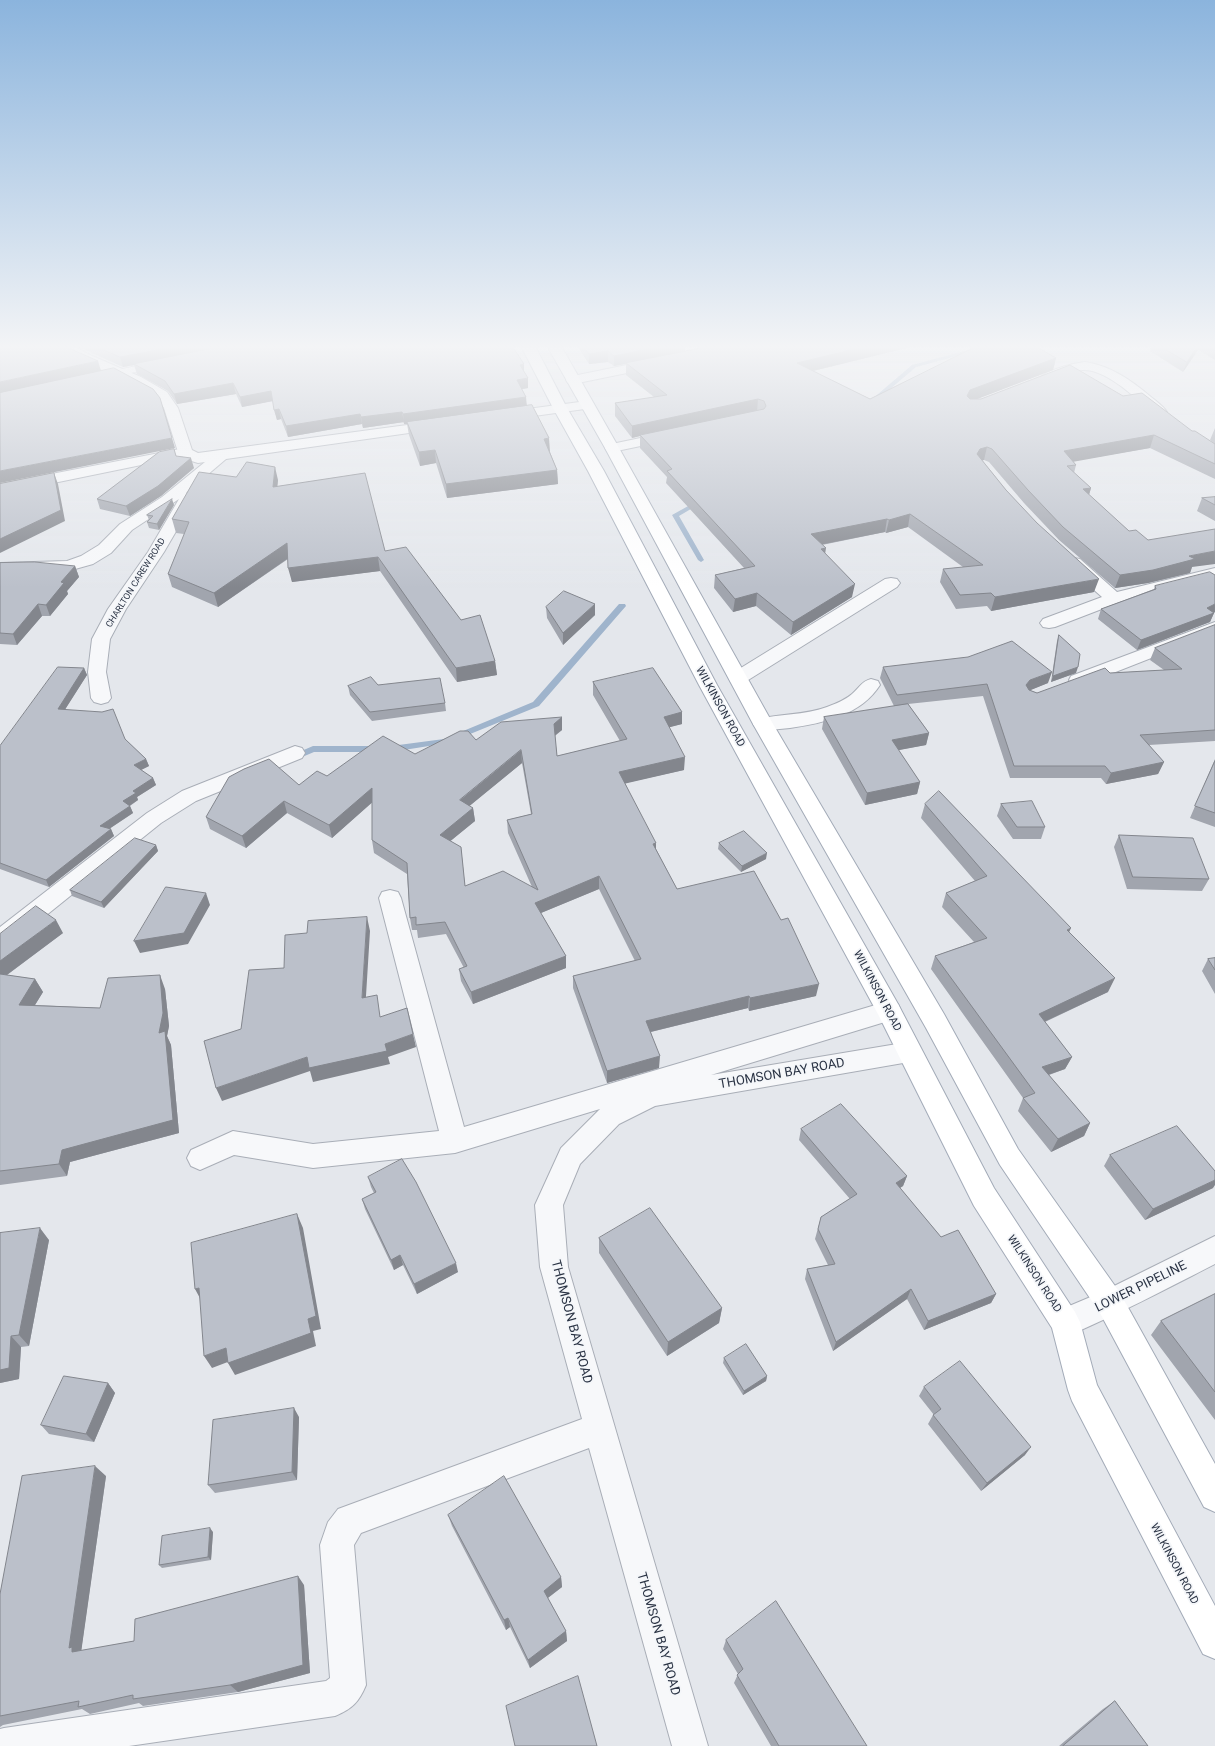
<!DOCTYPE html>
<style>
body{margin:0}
canvas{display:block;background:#e4e7ec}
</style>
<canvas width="1215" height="1746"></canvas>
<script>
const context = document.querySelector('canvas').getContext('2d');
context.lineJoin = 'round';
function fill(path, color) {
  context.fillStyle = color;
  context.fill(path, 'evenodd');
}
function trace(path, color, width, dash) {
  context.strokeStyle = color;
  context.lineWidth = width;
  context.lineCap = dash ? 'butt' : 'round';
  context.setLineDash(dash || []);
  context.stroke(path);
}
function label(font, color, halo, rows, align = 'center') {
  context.font = font + ' Roboto,sans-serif';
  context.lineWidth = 3.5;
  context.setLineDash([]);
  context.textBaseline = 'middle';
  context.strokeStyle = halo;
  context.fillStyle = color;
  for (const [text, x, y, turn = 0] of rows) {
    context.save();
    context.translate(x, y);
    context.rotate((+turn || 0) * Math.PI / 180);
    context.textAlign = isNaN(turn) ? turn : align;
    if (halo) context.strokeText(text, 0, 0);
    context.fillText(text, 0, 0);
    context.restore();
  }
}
fill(new Path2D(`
 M986,344H992L987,348L916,367L876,401L871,400L912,365L983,346Z
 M699,500L701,501V503L679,516L704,560L701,562L698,560L672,515Z
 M619,604H625L626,606L539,706L448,743L391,752L388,751L387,749L391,746L444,739L533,702Z
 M313,746H376L380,749L376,752H314L295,760L291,757L292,755Z`), '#9fb4cc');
const service = new Path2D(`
 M156,362L159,363L161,365L159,367L117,376L112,373L117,370Z`);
const minor = new Path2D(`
 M656,359L661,360L663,363L661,366L573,384L568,383L566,380L568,377L573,376Z
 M1085,362C1111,366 1131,380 1151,397C1157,402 1163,406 1167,412L1165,415L1160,416L1155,415C1138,400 1106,368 1082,370C1070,372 1059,379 1047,382L1042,381L1040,378C1046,370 1075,363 1085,362Z
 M669,432L674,433L676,436L674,439L612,452L607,451L605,448L607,445Z
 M185,448L190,449L192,452L190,455L0,494V484Z
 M221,452L226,453L228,456L226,459L186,493L194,494L196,497L164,552L126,609L110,639L106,672L111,698L108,702L101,704L94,702L91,698L88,672L92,639L108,609L148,552L179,499L132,530L111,553L93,564L68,571L0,573V563L67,561L81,556L99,545L120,524L162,497L216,453Z
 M1074,558L1080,559L1117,592L1215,568V578L1120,602L1055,627L1049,628L1043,627L1040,623L1043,619L1102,597L1068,567L1066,563L1068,559Z
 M891,578L897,579L900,583L897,587L745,682L738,684L731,682L729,678L731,674L885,579Z
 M1215,622V633L1085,684L1078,686L1071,684L1069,680L1071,676Z
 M871,679L878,681L880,685C861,715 824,723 790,728C779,729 767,731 756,728L753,724L756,720C779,713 804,716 827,707C835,704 845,700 852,694C859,688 862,681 871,679Z
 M295,746L302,748L305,753L302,758L196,801L161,823L8,946L0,949V927L147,813L182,791Z
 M390,890L398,892L401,898L464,1127L889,1001L898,1004L901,1011L898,1018L711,1075L909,1042L918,1045L922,1052L918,1059L909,1062L655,1106L619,1124L580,1164L563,1205L568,1267L708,1746H672L589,1448L361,1533L354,1545L366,1685C359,1702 352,1709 335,1716L129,1746H0V1729L4,1728L326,1681L330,1678L320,1545L328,1522L338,1509L582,1419L540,1267L535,1205L561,1148L600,1109L455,1153L313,1168L234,1155L200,1170L191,1166L187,1158L191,1150L233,1131L313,1144L439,1131L379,898L382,892Z
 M1215,1236V1264C1166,1289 1117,1315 1065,1337L1055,1332L1050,1322L1055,1312L1100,1293Z`);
const tertiary = new Path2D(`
 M53,344H69L90,355L141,377L167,392L178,408L192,450L198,453L437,421L442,422L444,425L442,428L437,429L198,463L185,459L178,452L164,408L157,398L131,383L66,354Z
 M587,401L592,402L594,405L592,408L505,420L500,419L498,416L500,413L505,412Z`);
const primary = new Path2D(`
 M520,344H534L567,408L604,471L717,685L898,1004L994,1188L1075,1312L1080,1322L1097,1385L1215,1606V1659L1203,1654L1072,1401L1068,1390L1052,1328L974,1206L879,1016L699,685L588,471L553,408Z
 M546,344H560L619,448L773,724L944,1014L1018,1149L1120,1293L1215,1464V1512L1204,1507L1100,1313L1000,1165L926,1028L753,724L605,448Z`);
trace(service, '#a9aeb7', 1);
trace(minor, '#a9aeb7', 2);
trace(tertiary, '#a9aeb7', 2);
trace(primary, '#a3abb8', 2);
fill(service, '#f7f8fa');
fill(minor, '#f7f8fa');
fill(tertiary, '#f7f8fa');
fill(primary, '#fff');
fill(new Path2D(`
 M72,344H511L524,364V371L528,388L522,389L527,406L550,452L557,470L558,484L447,498L436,463L420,466L409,435L407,424H404V422L363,428L362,424L288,437L281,419L277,420L273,401L242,407L236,394L177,404L168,391L137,374L134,365L123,367Z
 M576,344H685V351L923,344L813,371L870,399L1056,358L1053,370L976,399L1123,396L1192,431L1215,444V479L1150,448L1073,461L1076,465L1074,473L1091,488L1089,495L1129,531L1148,540L1192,567L1190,573L1148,583L1115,588L1059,540L1024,503L989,462L984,460H982L1006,490L1094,592L991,611L987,606L956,609L940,582L943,569L963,567L908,527L886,533L885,532L822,545L825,553L852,597L791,635L756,606L733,612L714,588L715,575L744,568L666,483L667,477L640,448V436L632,438L615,416V403L654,397L626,375V364L614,366L608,362L589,364Z
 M1152,344H1215V360L1198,350L1183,372L1150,351Z
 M1215,428V444L1210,440Z
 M174,449L176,456L194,468L161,496L130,516L100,509L97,499Z
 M236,477L278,480L277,486L385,551L461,620L495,661L497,675L457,682L380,571L292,582L288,559L218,607L172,587L168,574L184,534L176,533L172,519Z
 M1215,497V521L1197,511L1202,498Z
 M174,505L159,530L149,528L147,522L149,520L147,515Z
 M0,563L75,566L79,577L67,591L68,594L50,616H42L17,645L0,644Z
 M1215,575V612L1214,613L1210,622L1137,650L1098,619L1101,609L1154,589L1155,586Z
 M546,607L595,615L563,645L547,618Z
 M1215,625V741L1149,745L1164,762L1158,774L1106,784L1101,778H1010L983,696L908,704L929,733L926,745L898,750L920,782L917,794L865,805L822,729L824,717L894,706L880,678L883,667L1048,683L1030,690L1037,693L1110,673L1164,670L1150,660L1155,648Z
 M1059,635L1076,673L1051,682L1057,641Z
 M84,668L87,675L65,709L125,739L146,759L149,766L141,770L153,778L156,785L137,797L138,800L130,806L133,813L109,829H111L114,836L49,887L0,869V746Z
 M593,682L682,712V724L669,727L684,770L625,783L656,849L677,889L816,996L749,1011L748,1008L651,1032L659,1068L607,1083L573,988V976L635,961L599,889L541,913L566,956V968L473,1004L461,981L459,969L464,968L446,934L418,938L417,930H412L410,918L407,874L374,853L372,840V802L332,838L287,813L246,848L210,829L206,817L327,776L415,754L476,740L562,717V730L555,736L557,756L620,741L593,695ZM522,763L531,814L507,820L508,833L532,887L465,886L461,847L450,841L475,821L473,808L469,806Z
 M378,685L445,703L446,711L372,721L350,695L348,686Z
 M1215,759V827L1190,818Z
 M925,804L1069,932L1108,992L1045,1022L1072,1057L1065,1069L1049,1075L1090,1123L1084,1136L1051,1152L1018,1111L1023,1098L931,969L935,956L974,942L942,907L946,893L975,881L921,818Z
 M1001,804L1045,827L1041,839H1013L997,816Z
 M1119,835L1209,879L1202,891L1127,889L1114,847Z
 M719,843L766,859L741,872L718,849Z
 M156,845L158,851L104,908L72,896L70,890Z
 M63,933L7,975L35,979L43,992L35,1005L100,1008L165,989L169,1026L167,1036L171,1045L179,1133L70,1162L67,1176L0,1185V934Z
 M1215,958V994L1202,971L1208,959Z
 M801,1129L907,1176L903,1186L900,1188L941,1237L996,1294L991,1303L924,1330L907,1299L833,1351L805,1279L807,1269L828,1265L815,1239L821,1217L850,1199L799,1140Z
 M1110,1155L1213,1188L1145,1220L1104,1166Z
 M368,1177L458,1272L417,1294L403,1265L394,1270L365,1209L362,1199L374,1193L371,1187Z
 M0,1233L49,1240L29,1346L21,1347L19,1379L0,1383Z
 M599,1238L722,1308L719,1323L667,1356L599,1253Z
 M1215,1294V1420L1151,1335L1161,1321Z
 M724,1358L767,1376L766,1381L743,1395L723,1363Z
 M108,1383L115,1393L94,1442L49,1434L41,1425Z
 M924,1387L1025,1455L981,1491L928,1424L933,1415H934L919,1396Z
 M299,1417L297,1480L215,1493L208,1485Z
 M106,1476L81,1651L134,1641L304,1585L310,1673L238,1692L143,1706L139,1703L90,1714L82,1709L3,1725L0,1727V1594Z
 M448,1515L561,1577L562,1587L548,1598L566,1631L567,1641L530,1668L510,1627L506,1630L452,1526Z
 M213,1532L211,1560L162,1568L159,1565Z
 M726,1640L867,1746H771L734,1683L738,1674L723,1649Z
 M1115,1701L1148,1746H1059L1103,1709Z`), '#a1a5ae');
fill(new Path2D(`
 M190,344H230L231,347L134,364V365L123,367L120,357Z
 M674,344H685V352L614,366V356Z
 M876,344H923L796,375L797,363Z
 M1199,344H1200L1198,350L1183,372L1187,362Z
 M608,351V362L589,364V354Z
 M1056,358L1053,370L967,403V396L970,390Z
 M98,361L101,371L0,393V382Z
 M524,364V374L520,365Z
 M528,378V388L517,390V380Z
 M233,383L236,394L177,404L174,394Z
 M271,391L273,401L242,407L240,397Z
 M526,397L527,408L407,422V424H404L403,414Z
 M758,399L757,412L640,435V436L632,438V426Z
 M279,409L281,419L277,420L274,410Z
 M402,412L404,422L363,428L361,417Z
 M360,414L362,424L288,437L286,426Z
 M1154,435L1150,448L1061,464L1064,451Z
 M172,438L175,448L0,483V471Z
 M549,438L550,452L544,453V439Z
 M987,447L984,460L977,462V454L980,449Z
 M435,450L436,463L420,466L419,452Z
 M191,458L194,468L161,496L130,516L126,506Z
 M275,467L278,480L276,500L273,487Z
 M557,470L558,484L447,498L446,484Z
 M54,473L58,484L65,521L0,553V539Z
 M1091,488L1087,501L1083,489Z
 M172,499L174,505L159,530L157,524Z
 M910,514L908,527L886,533L889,520Z
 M887,519L885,532L809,547L811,534Z
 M287,543L290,557L218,607L214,593Z
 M826,548L824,561L821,549Z
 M1215,551V564L1192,567L1190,573L1148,583L1115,588L1120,575L1189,556Z
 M378,557L380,571L292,582L288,568Z
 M75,566L79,577L67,591L68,594L50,616L46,605L61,582Z
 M1099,579L1094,592L991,611L995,597Z
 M855,584L852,597L791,635L793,622Z
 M757,593L756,606L733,612L735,599Z
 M38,604L42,616L17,645L13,634Z
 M595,604V615L563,645V633Z
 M1215,604V612L1211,614L1214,613L1210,622L1137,650L1141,640Z
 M495,661L497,675L457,682L456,668Z
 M1078,667L1076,673L1051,682L1053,676Z
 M84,668L87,675L61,716L58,709Z
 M1052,672L1048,683L1026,692V685L1030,680Z
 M682,712V724L663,729L664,717Z
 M562,717V730L554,736V724Z
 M929,733L926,745L889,752L892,740Z
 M521,750L522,763L461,813L460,800Z
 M685,757L684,770L619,785V772Z
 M146,759L149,766L137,772L134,765Z
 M1164,762L1158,774L1106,784L1111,773Z
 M153,778L156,785L137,797L138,800L126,808L123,801L133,791Z
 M920,782L917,794L865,805L867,793Z
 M372,788L375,800L332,838L329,825Z
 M284,801L287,813L246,848L242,836Z
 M130,806L133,813L103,833L100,826Z
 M473,808L475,821L442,848L440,835Z
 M111,829L114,836L49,887L46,880Z
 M656,843V856L653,844Z
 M156,845L158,851L104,908L101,902Z
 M767,853L766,859L741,872L742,866Z
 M599,876V889L536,915L535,903Z
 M206,893L210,905L188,944L140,953L134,941Z
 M367,917L370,931L365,1012L362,998Z
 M56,920L63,933L0,980V961Z
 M1071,928L1065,941L1067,930Z
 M566,956V968L473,1004L471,992Z
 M160,975L165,989L169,1026L167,1036L171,1045L179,1133L70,1162L67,1176L59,1164L62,1150L159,1033Z
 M1115,978L1108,992L1033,1027L1039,1014Z
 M35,979L43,992L27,1018L19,1005Z
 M819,984L816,996L749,1011L750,998Z
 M749,996L748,1008L646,1033V1021Z
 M413,1034L416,1047L388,1057L390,1064L313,1082L310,1071L222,1101L216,1088L307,1057L385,1044Z
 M660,1056L659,1068L607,1083V1071Z
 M1072,1057L1065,1069L1036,1079L1042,1067Z
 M1090,1123L1084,1136L1051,1152L1058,1139Z
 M907,1176L903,1186L892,1193L896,1183Z
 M1215,1180V1185L1213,1188L1145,1220L1153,1209Z
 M297,1214L303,1228L321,1329L313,1331L316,1346L235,1375L228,1363L308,1319Z
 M40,1228L49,1240L29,1346L19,1335Z
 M400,1255L403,1265L394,1270L391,1260Z
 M456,1263L458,1272L417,1294L414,1284Z
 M199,1288L202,1302L195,1289Z
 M911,1289L907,1299L833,1351L836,1342Z
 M996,1294L991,1303L924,1330L928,1321Z
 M722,1308L719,1323L667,1356L668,1342Z
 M11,1336L21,1347L19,1379L0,1383V1370Z
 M226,1348L233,1360L212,1368L204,1356Z
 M767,1376L766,1381L743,1395L744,1391Z
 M108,1383L115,1393L94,1442L86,1434Z
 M294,1408L299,1417L297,1480L292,1472Z
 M1031,1447L1025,1455L981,1491L987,1483Z
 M95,1466L106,1476L81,1653L72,1652L69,1648Z
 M210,1528L213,1532L211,1560L208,1557Z
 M298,1576L304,1585L310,1673L238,1692L230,1685Z
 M561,1577L562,1587L545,1600L544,1591Z
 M508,1618L510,1627L506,1630L504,1620Z
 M566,1631L567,1641L530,1668L528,1660Z`), '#83868d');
const building = new Path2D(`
 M0,344H60L62,345L98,361L0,382Z
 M91,344H190L120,357Z
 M233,344H511L524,364L520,365L528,378L517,380L526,397L403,414L402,412L361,417L360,414L286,426L279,409L274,410L271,391L240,397L233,383L174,394L165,381L134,364Z
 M582,344H674L614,356L608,351L589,354Z
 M722,344H876L797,363L870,399L981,344H1032L1056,358L970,390L967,396L970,399H981L1070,365L1123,396L1142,393L1192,431H1195L1215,444V464L1154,435L1064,451L1076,465L1067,466L1091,488L1083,489L1129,531L1136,530L1148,540L1215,529V551L1189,556L1195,559L1153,570L1120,575L1063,527L1028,490L992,449L987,447L980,449L977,454L1006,490L1037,523L1099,579L995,597L991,593L960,595L943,569L983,565L910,514L889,520L887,519L811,534L826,548L821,549L855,584L793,622L757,593L735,599L715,575L755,566L667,471L672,469L640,435L764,409L766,406L764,401L758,399L632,426L615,403L667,395L626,363Z
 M1157,344H1199L1187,362Z
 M1208,344H1215V348Z
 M114,368L153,389L160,398L172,438L0,471V393Z
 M532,405L549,438L544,439L557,470L446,484L435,450L419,452L407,422Z
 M174,449L176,456L191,458L158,486L126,506L97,499L159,452Z
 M247,462L275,467L273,487L365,473L385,551L406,547L461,620L480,615L495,661L456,668L378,557L288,568L287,543L214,593L168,574L189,522L172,519L199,472L236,477Z
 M54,473L61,510L0,539V484Z
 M1215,497V505L1202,498Z
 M172,499L157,524L147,522L153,516L147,515Z
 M35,562L75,566L61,582L64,583L46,605L38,604L13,634L0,633V563Z
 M1210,572L1215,575V604L1207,608L1214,613L1141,640L1101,609L1156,589L1155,586Z
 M564,591L595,604L563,633L546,607Z
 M1215,625V730L1140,735L1164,762L1111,773L1105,766H1014L987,684L897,695L883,667L968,657L1012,641L1052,672L1030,680L1026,685L1029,690L1037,693L1105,668L1110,673L1182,669L1155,648Z
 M1059,635L1080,654L1078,667L1053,676Z
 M58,667L84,668L58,709L102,712L113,709L125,739L146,759L134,765L153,778L133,791L136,793L123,801L130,806L100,826L111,829L46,880L0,863V746Z
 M653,668L682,712L664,717L685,757L619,772L656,843L653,844L677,889L754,871L781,920L788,918L819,984L750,998L749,996L646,1021L660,1056L607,1071L573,976L641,959L599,876L535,903L566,956L471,992L459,969L467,966L445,922L416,925V917L410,918L407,863L372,840V788L329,825L284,801L242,836L206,817L229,777L244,769L269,759L299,785L317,771L327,776L383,736L415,754L460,731H468L476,740L501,722L562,717L554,724L557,756L627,739L593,682ZM521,750L532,814L507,820L538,890L503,871L465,886L461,847L440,835L473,808L460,800Z
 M371,677L378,685L440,678L445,703L370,712L348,686Z
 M908,704L929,733L892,740L920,782L867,793L824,717Z
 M1215,761V813L1195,806Z
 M939,791L1071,928L1067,930L1115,978L1039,1014L1072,1057L1042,1067L1090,1123L1058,1139L1023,1098L1035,1093L935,956L987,938L946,893L987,876L925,804Z
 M1032,801L1045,827H1017L1001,804Z
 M744,831L767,853L742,866L719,843Z
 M1119,835L1193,838L1209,879L1133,877Z
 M135,838L156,845L101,902L70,890Z
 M166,887L206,893L184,933L134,941Z
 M36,906L56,920L0,961V934Z
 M367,917L362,998L377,995L380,1017L407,1008L413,1034L385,1044L387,1051L309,1068L307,1057L216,1088L204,1041L241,1029L249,970L284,968L285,935L307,933L308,921Z
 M1215,958V970L1208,959Z
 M0,974L35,979L19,1005L100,1008L108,978L160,975L163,1013L159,1033L165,1031L173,1120L62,1150L59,1164L0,1171Z
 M841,1104L907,1176L896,1183L941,1237L958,1230L996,1294L928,1321L911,1289L836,1342L807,1269L835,1264L818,1229L821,1217L857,1194L801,1129Z
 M1177,1126L1215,1171V1180L1153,1209L1110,1155Z
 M402,1159L416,1182L456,1263L414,1284L400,1255L391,1260L362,1199L376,1192L368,1177Z
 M650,1208L722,1308L668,1342L599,1238Z
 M297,1214L316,1316L308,1319L311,1333L228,1363L226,1348L204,1356L199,1288L195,1289L191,1243Z
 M40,1228L19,1335L11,1336L9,1368L0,1370V1233Z
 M1215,1294V1392L1161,1321Z
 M746,1344L767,1376L744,1391L724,1358Z
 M960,1361L1031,1447L987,1483L933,1415L941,1409L924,1387Z
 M64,1376L108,1383L86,1434L41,1425Z
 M294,1408L292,1472L208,1485L213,1420Z
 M95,1466L69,1648L72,1647V1652L134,1641L135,1619L298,1576L303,1665L230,1685L133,1699V1695L78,1707L79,1701L0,1716V1594L22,1476Z
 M504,1476L561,1577L544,1591L566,1631L528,1660L508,1618L504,1620L448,1515Z
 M210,1528L208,1557L159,1565L162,1536Z
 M776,1601L867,1746H779L737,1675L743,1669L726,1640Z
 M578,1676L597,1746H515L506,1706Z
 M1115,1701L1148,1746H1063Z`);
fill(building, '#bbc0ca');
trace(building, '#83868d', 1);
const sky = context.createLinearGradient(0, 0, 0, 588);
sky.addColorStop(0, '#8bb4dd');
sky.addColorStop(0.59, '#f3f4f6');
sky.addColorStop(1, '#f3f4f600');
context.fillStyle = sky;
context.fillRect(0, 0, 1215, 588);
label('9px', '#2b3445', '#f4f6f9', [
 ["CHARLTON CAREW ROAD",136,583,-58]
]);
label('11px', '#2b3445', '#f4f6f9', [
 ["WILKINSON ROAD",720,707,61],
 ["WILKINSON ROAD",877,991,62],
 ["WILKINSON ROAD",1034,1274,57],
 ["WILKINSON ROAD",1174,1564,62]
]);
label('13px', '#2b3445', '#f4f6f9', [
 ["THOMSON BAY ROAD",782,1074,-10],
 ["LOWER PIPELINE",1141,1287,-26],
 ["THOMSON BAY ROAD",571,1322,75],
 ["THOMSON BAY ROAD",658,1634,74]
]);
</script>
